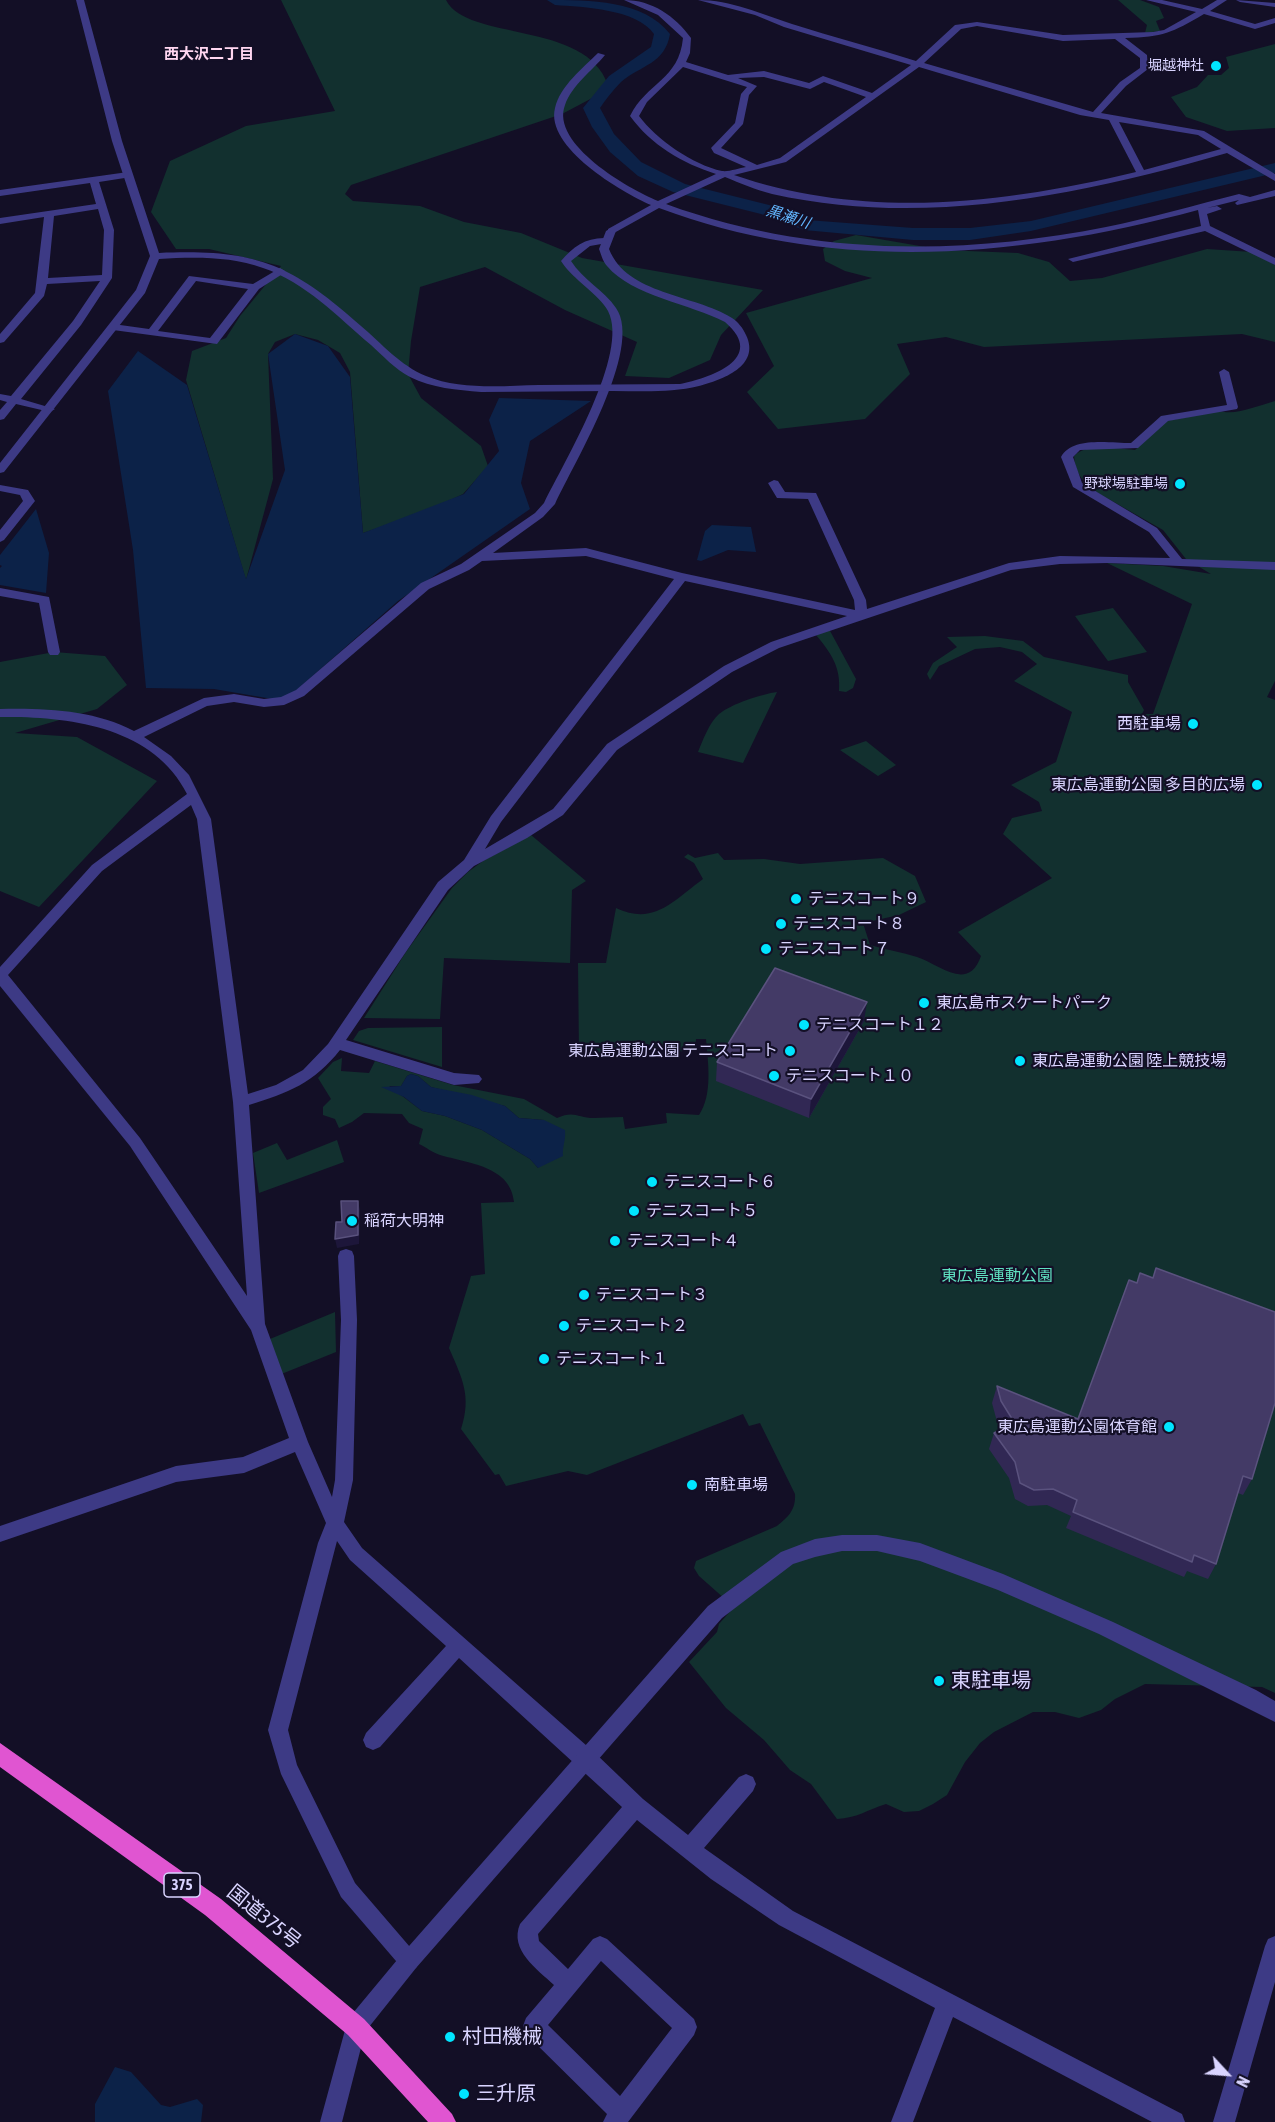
<!DOCTYPE html>
<meta charset="utf-8">
<style>
body{margin:0}
#map{position:relative;width:1275px;height:2122px;overflow:hidden;background:#130f26;font-family:"Asap Condensed",sans-serif}
canvas{display:block}
.north{position:absolute;left:1197px;top:2044px;width:60px;height:60px;-webkit-text-stroke:4px #130f26;paint-order:stroke;rotate:116deg;font-size:16px;font-weight:700;line-height:24px;text-align:center;color:#d9d4ff}
.north::after{content:'';display:block;margin:auto;width:21px;height:27px;background:#d9d4ff;clip-path:polygon(50% 0,100% 100%,50% 72%,0 100%)}
</style>
<div id="map">
<canvas width="1275" height="2122"></canvas>
<div class="north">N</div>
</div>
<script>
const context = document.querySelector('canvas').getContext('2d');
context.lineJoin = 'round';
function fill(path, color) {
  context.fillStyle = color;
  context.fill(path, 'evenodd');
}
function trace(path, color, width, dash) {
  context.strokeStyle = color;
  context.lineWidth = width;
  context.lineCap = dash ? 'butt' : 'round';
  context.setLineDash(dash || []);
  context.stroke(path);
}
function label(font, color, halo, rows, align = 'center') {
  context.font = font + ' "Asap Condensed","Noto Sans JP",sans-serif';
  context.lineWidth = 4.5;
  context.setLineDash([]);
  context.textBaseline = 'middle';
  context.strokeStyle = halo;
  context.fillStyle = color;
  for (const [text, x, y, turn = 0] of rows) {
    context.save();
    context.translate(x, y);
    context.rotate((+turn || 0) * Math.PI / 180);
    context.textAlign = isNaN(turn) ? turn : align;
    if (halo) context.strokeText(text, 0, 0);
    context.fillText(text, 0, 0);
    context.restore();
  }
}
fill(new Path2D(`
 M281,0H446C467,42 586,20 608,85L596,96L562,114L351,185L345,194L353,201L420,206L464,222L521,233L582,258L763,290L721,335L710,360L669,378L625,376L637,342L565,310L485,267L420,287L411,341L408,374L421,398L481,446L488,466L463,494L428,511L363,533L350,372L340,353L318,340L295,334L275,342L268,354L273,479L246,580L186,380L192,351L226,338L240,316L281,266L209,249H176L151,212L170,161L246,126L335,111Z
 M1118,0H1140L1159,7L1164,18L1156,21L1160,31L1145,33L1147,25Z
 M1275,44V128L1227,131L1186,117L1171,97L1197,87L1208,75H1221L1229,68L1226,57Z
 M856,235L943,250L1018,253L1049,262L1070,281L1102,278L1207,249L1252,252L1275,265V342L1242,334L984,347L946,337L897,344L910,374L865,419L778,429L747,392L774,366L746,313L872,278L845,271L825,261L823,249L834,241Z
 M1275,401V681L1267,697L1275,700V1693L1262,1687L1145,1684L1115,1699L1101,1710L1079,1718L1055,1712H1033L994,1732L980,1743L965,1762L947,1795L933,1804L919,1811L904,1812L886,1804C867,1810 857,1818 837,1819L811,1784L790,1770L764,1740L726,1708L689,1662L717,1632L719,1624L734,1607L699,1576L694,1568L696,1561L777,1526C788,1517 796,1510 795,1494L760,1423L749,1426L743,1414L587,1475L568,1471L506,1486L499,1474L495,1475L461,1429C472,1396 462,1378 449,1348L471,1276L485,1274L481,1203L514,1202C511,1166 467,1163 440,1155C433,1153 426,1147 419,1144L423,1129L409,1123L402,1114L364,1113L352,1122L339,1128L335,1119L323,1115V1107L331,1099L318,1078L333,1062L342,1058L341,1071L369,1073L375,1061L453,1085L524,1099L557,1118C574,1110 578,1118 594,1118C603,1118 613,1117 623,1117L625,1129L667,1123L666,1113L699,1115C713,1094 708,1063 706,1039H696L695,1051L579,1054L578,963H606L616,908C654,926 673,901 703,879L694,863L684,857L688,854L695,858L718,853L724,860L764,859L800,864L883,858L915,876L926,902L899,915L863,923L870,945C886,950 902,952 917,957C939,964 968,993 981,956L958,932L1052,878L1003,834L1012,818L1042,811L1039,802L1011,785L1056,762L1072,712L1014,681L1037,664L1022,652L1000,647L975,649L939,666L930,680L927,674L933,663L957,647L947,637L985,636L1023,641L1044,657L1128,675V682L1144,710L1142,714H1153L1192,604L1107,563L1163,566L1211,574L1186,559L1163,530L1091,489C1081,480 1075,470 1074,456C1088,442 1116,449 1135,450L1166,421L1220,411C1235,416 1260,405 1275,401ZM411,1074L418,1076L431,1087L505,1106L519,1118L544,1120L538,1168L530,1159L482,1130L445,1116L422,1111L389,1086H401L407,1076Z
 M1113,608L1147,652L1108,661L1075,616Z
 M829,629L856,679L853,688L846,692L839,691C841,667 831,653 816,635Z
 M54,652L105,656L127,685L97,709L15,733L77,737L157,781L39,907L0,891V662Z
 M777,692L743,763L698,752C703,740 709,723 719,714C731,704 762,694 777,692Z
 M866,741L896,765L878,776L840,750Z
 M531,835L586,881L572,890L570,963L444,958L440,1019L364,1018L406,952L452,888L468,872L483,861Z
 M442,1027V1067L353,1040L359,1031L368,1028Z
 M337,1140L344,1162L259,1193L253,1153L277,1143L287,1160Z
 M335,1312L336,1352L279,1375L270,1339Z`), '#12302f');
fill(new Path2D(`
 M295,334L328,346L350,377L363,533L464,494L499,451L489,420L499,398L591,401L530,441L521,483L530,509L398,601L284,701L214,689L146,688L133,550L108,391L138,351L187,385L246,579L285,470L268,354Z
 M36,509L49,553L46,593L0,585V568L2,566L0,565V555Z
 M712,525L751,527L756,552L728,550L701,561L697,560L705,531Z
 M411,1074L418,1076L431,1087L472,1095L505,1106L519,1118L544,1120L565,1130C566,1141 562,1147 563,1156L538,1168L530,1159L482,1130L445,1116L422,1111L404,1097L381,1087L401,1086L407,1076Z
 M115,2067L131,2072L161,2105L170,2107L197,2099L203,2105L201,2122H95V2104Z`), '#0c2248');
fill(new Path2D(`
 M547,0C589,0 644,0 670,34C665,64 641,65 621,82C613,90 606,99 600,108L614,134L641,162L685,184L773,206L807,220L913,228H970L1031,221L1275,163V173L1031,231L970,240H913L804,230L761,214L673,192L638,176L610,152L592,127L583,108L609,76L651,47L654,34C637,9 583,7 555,5Z`), '#0c2248');
fill(new Path2D(`
 M624,0C652,0 675,16 691,38L690,53L686,62L728,75L764,71L809,83L823,76L872,93L911,65L784,27L755,15L698,0C731,0 761,14 792,24C833,37 875,48 916,61L955,25L977,22L1063,35L1153,32L1164,30L1196,12L1146,0H1162L1202,9L1217,0H1227L1210,11L1255,24L1275,18V23L1255,29L1204,14C1171,33 1164,37 1125,38L1147,55L1148,69L1126,86L1101,113L1204,131L1275,174V181L1227,153C1080,195 925,228 772,194C756,190 740,183 725,177L666,204C808,256 959,256 1106,227C1151,218 1195,205 1239,194L1250,197L1275,190V196L1237,205L1235,203L1239,200L1207,208L1217,206L1222,209L1207,214L1210,226L1275,258V265L1205,231L1073,262L1068,259L1201,226L1198,210C1020,258 835,274 659,208L614,233H608V229L651,205C621,192 545,147 555,108C560,86 583,68 598,53L605,55C592,71 572,85 565,105C550,144 629,189 658,201L716,174C682,163 651,145 630,116C647,82 679,80 683,38L658,15ZM977,26L1063,41L1115,39L1140,58V68L1120,82L1093,112L924,63L961,29ZM683,67L747,87L741,94L735,123L711,148L714,153L746,167C739,168 729,172 722,171C693,165 656,139 639,116L647,102ZM919,67L1080,115L1109,120L1136,172C1003,204 865,220 734,175L786,162ZM764,77L810,89L824,82L866,97L780,158L757,165L721,148L743,124L749,95L757,86L738,78ZM1119,122L1198,135L1221,149L1144,170Z
 M1236,0L1275,3V7L1240,2Z
 M128,172L133,175L131,177L99,182L114,230L112,278L81,325L21,399L55,409L50,412L16,404L4,419L0,420V410L7,402L0,400V394L11,396L73,321L100,281L47,284L44,296L4,342L0,343V334L35,293L44,217L0,224V218L96,204L90,183L0,196V190ZM98,209L104,230L102,275L48,278L54,216Z
 M604,238L607,239V243L590,246L571,261C583,280 604,290 616,308C644,348 574,463 555,504L543,517L493,553L586,548L682,573L855,610L854,600L808,499L777,498L768,483L774,480L778,481L785,492L816,493L866,600L867,609L1009,563L1060,556L1170,558L1149,532L1073,487L1061,457C1072,436 1110,443 1131,443L1161,416L1227,405L1219,372L1224,369L1229,372L1238,407L1237,409L1168,421L1138,448L1080,450L1073,457L1082,483L1157,528L1182,559L1275,562V570L1108,563L1060,564L1011,570L779,648L732,672L617,750L563,815L527,838L474,866L448,890L346,1040L454,1073L479,1075L482,1079L479,1083L454,1085L340,1050C314,1083 288,1093 249,1105L265,1324L308,1442L332,1497L335,1480L341,1320L338,1256L340,1251L346,1249L352,1251L354,1256L357,1320L353,1480L344,1522L362,1548L595,1753L643,1799L688,1835L739,1777L746,1774L753,1777L756,1784L753,1791L704,1848L793,1911L1182,2114L1185,2122H1152L953,2017L913,2122H891L935,2008L779,1925L711,1879L637,1820L538,1934L539,1941L568,1969L593,1939L600,1936L607,1939L694,2019L697,2027L694,2035L628,2122H603L607,2114L526,2034L523,2026L526,2018L554,1985C537,1969 509,1950 520,1924L622,1807L459,1658L380,1747L373,1750L366,1747L363,1740L366,1733L446,1646L350,1560L337,1541L288,1730L297,1765L355,1883L416,1954L419,1961L416,1968L409,1971L402,1968L341,1897L281,1774L268,1730L318,1543L326,1523L295,1452L244,1473L176,1482L0,1542V1526L176,1466L243,1457L289,1438L251,1330L130,1146L0,986V967L92,865L187,794C153,726 67,716 0,717V709C45,708 94,710 134,731L204,698L234,694L264,699L281,697L296,690L421,583L461,564L535,513L544,503C564,462 630,353 608,311C599,294 573,280 561,261C573,247 585,238 604,238ZM586,556L674,579L491,816L464,860L438,882L328,1044L303,1070L276,1085L248,1094L211,819L189,775L171,756L144,737L207,706L234,702L264,707L284,705L304,696L429,589L469,570L482,561ZM685,581L847,616L771,642L724,666L607,744L553,809L485,849L501,822ZM191,805L197,819L233,1102L247,1296L140,1138L8,975L102,871ZM601,1961L672,2028L620,2096L548,2025Z
 M280,268L285,271L284,273L259,289L217,344L113,330L108,327L113,324L149,329L189,276L253,284ZM196,281L248,289L210,338L158,331Z
 M0,485L28,490L35,501L4,540L0,542V530L23,501L20,495L0,491Z
 M0,588L49,597L60,652L58,655H50L48,652L39,603L0,596Z`), '#3d3a85');
fill(new Path2D(`
 M76,0H84L122,141L159,253C255,249 290,263 361,326C381,343 401,366 426,376C460,390 502,386 539,385C586,385 633,384 680,384C709,378 768,359 725,322C691,304 632,296 607,266C603,262 601,254 599,249L606,231L611,228L616,231L609,249C627,295 694,294 732,318C738,322 743,328 746,335C761,366 722,380 699,386C671,393 642,391 613,391C569,391 525,392 481,392C457,390 432,388 410,377C395,369 383,356 371,345C338,317 305,282 263,268C230,256 193,257 159,259L145,293L4,472L0,473V463L136,290L150,256L112,141Z
 M842,1535H877L920,1543L1003,1574L1113,1622L1256,1690L1275,1701V1722L1099,1634L998,1590L920,1561L877,1551H842L815,1557L793,1564L722,1618L416,1968L365,2032L342,2122H320L348,2019L402,1954L708,1606L781,1552L815,1539Z
 M1275,1936V1982L1235,2122H1213L1265,1946L1268,1939Z`), '#3d3a85');
fill(new Path2D(`
 M0,1743L221,1899L364,2019L452,2114L456,2122H428L348,2035L205,1915L0,1767Z`), '#e055d1');
fill(new Path2D(`
 M864,1021L809,1118L716,1081L717,1062Z
 M1129,1280L1252,1479L1243,1495L1238,1493L1216,1564L1208,1579L1187,1571L1184,1577L1066,1528L1071,1516L1047,1505L1028,1506L1015,1499L1009,1478L989,1449L994,1433L1002,1428L996,1418L992,1403L997,1386L1078,1419Z`), '#312854');
fill(new Path2D(`
 M867,1002L864,1021L809,1118L811,1099Z
 M358,1201L360,1210L359,1244L337,1248L335,1239Z`), '#1d163a');
const building = new Path2D(`
 M775,968L867,1002L811,1099L717,1062Z
 M341,1201H358V1235L335,1239L336,1222H342Z
 M1156,1268L1275,1312V1403L1252,1479L1243,1476L1216,1564L1194,1555L1192,1562L1073,1512L1077,1500L1053,1489L1034,1490L1020,1483L1015,1462L994,1433L1014,1422L1001,1401L997,1386L1078,1419L1129,1280L1137,1283L1140,1273L1153,1278Z`);
fill(building, '#433a66');
trace(building, '#5a527e', 1.5);
for (const [x, y, r, color] of [
 [1216,66,6,"#00e5ff"],
 [1180,484,6,"#00e5ff"],
 [1193,724,6,"#00e5ff"],
 [1257,785,6,"#00e5ff"],
 [796,899,6,"#00e5ff"],
 [781,924,6,"#00e5ff"],
 [766,949,6,"#00e5ff"],
 [924,1003,6,"#00e5ff"],
 [804,1025,6,"#00e5ff"],
 [790,1051,6,"#00e5ff"],
 [1020,1061,6,"#00e5ff"],
 [774,1076,6,"#00e5ff"],
 [652,1182,6,"#00e5ff"],
 [634,1211,6,"#00e5ff"],
 [352,1221,6,"#00e5ff"],
 [615,1241,6,"#00e5ff"],
 [584,1295,6,"#00e5ff"],
 [564,1326,6,"#00e5ff"],
 [544,1359,6,"#00e5ff"],
 [1169,1427,6,"#00e5ff"],
 [692,1485,6,"#00e5ff"],
 [939,1681,6,"#00e5ff"],
 [450,2037,6,"#00e5ff"],
 [464,2094,6,"#00e5ff"]
]) {
  const dot = new Path2D();
  dot.arc(x, y, r, 0, 2 * Math.PI);
  context.fillStyle = color;
  context.fill(dot);
  trace(dot, '#130f26', 2);
}
label('14px', '#d9d4ff', '#130f26', [
 ["堀越神社",1204,66],
 ["野球場駐車場",1168,484]
], 'right');
label('bold 15px', '#ffd6f0', '#130f26', [
 ["西大沢二丁目",209,54]
]);
label('italic 15px', '#62b6ff', '#130f26', [
 ["黒瀬川",788,217,18]
]);
for (const [x, y, w] of [
 [182,1885,36]
]) {
  const box = new Path2D();
  box.roundRect(x - w / 2, y - 12, w, 24, 4.5);
  context.fillStyle = '#130f26';
  context.fill(box);
  trace(box, '#d9d4ff', 1.5);
}
label('bold 15px', '#d9d4ff', null, [
 ["375",182,1885]
]);
label('16px', '#d9d4ff', '#130f26', [
 ["西駐車場",1181,724,"right"],
 ["東広島運動公園 多目的広場",1245,785,"right"],
 ["テニスコート９",808,899],
 ["テニスコート８",793,924],
 ["テニスコート７",778,949],
 ["東広島市スケートパーク",936,1003],
 ["テニスコート１２",816,1025],
 ["東広島運動公園 テニスコート",778,1051,"right"],
 ["東広島運動公園 陸上競技場",1032,1061],
 ["テニスコート１０",786,1076],
 ["テニスコート６",664,1182],
 ["テニスコート５",646,1211],
 ["稲荷大明神",364,1221],
 ["テニスコート４",627,1241],
 ["テニスコート３",596,1295],
 ["テニスコート２",576,1326],
 ["テニスコート１",556,1359],
 ["東広島運動公園体育館",1157,1427,"right"],
 ["南駐車場",704,1485]
], 'left');
label('16px', '#5fe0c0', '#130f26', [
 ["東広島運動公園",997,1276]
]);
label('20px', '#d9d4ff', '#130f26', [
 ["東駐車場",951,1681],
 ["村田機械",462,2037],
 ["三升原",476,2094]
], 'left');
label('20px', '#d9d4ff', '#130f26', [
 ["国道375号",264,1917,39]
]);
</script>
